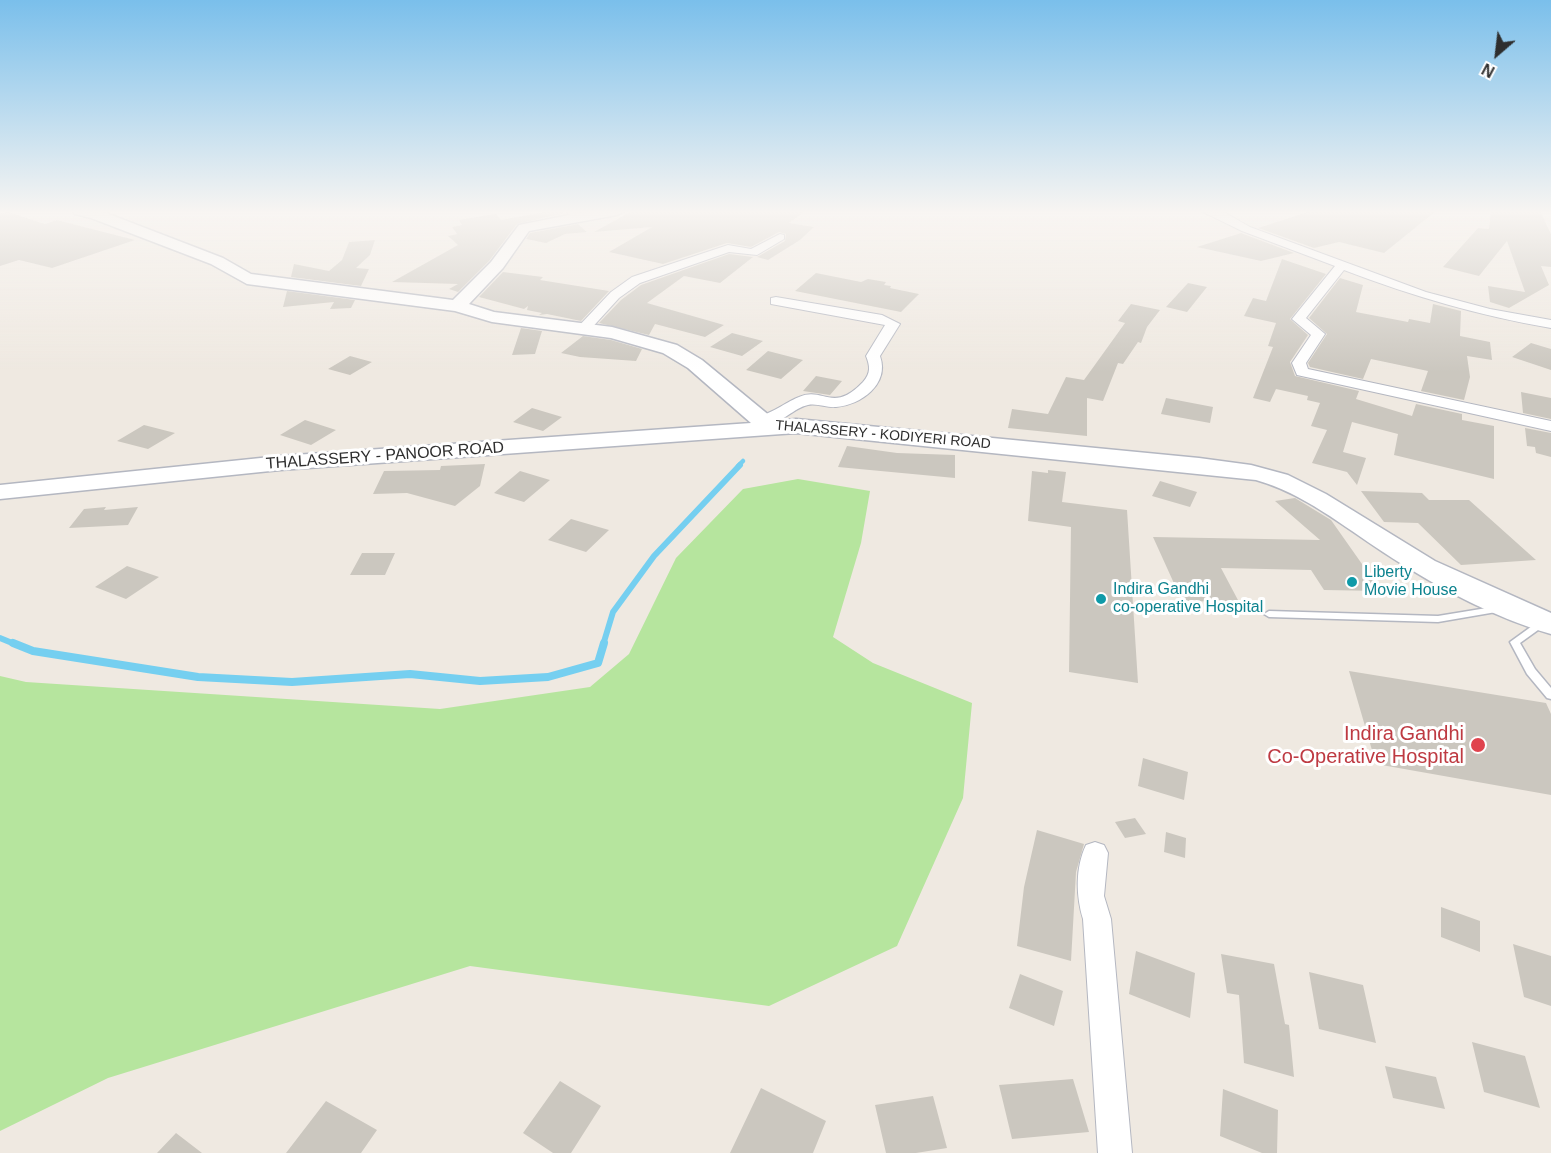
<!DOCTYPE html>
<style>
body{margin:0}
#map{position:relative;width:1551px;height:1153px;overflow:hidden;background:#efe9e1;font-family:Arial,sans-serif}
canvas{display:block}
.north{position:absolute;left:1467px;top:24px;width:60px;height:60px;-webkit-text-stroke:4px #fff;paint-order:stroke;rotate:208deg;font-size:16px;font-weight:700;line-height:24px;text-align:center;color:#2e2e2e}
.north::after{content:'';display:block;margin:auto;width:21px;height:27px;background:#2e2e2e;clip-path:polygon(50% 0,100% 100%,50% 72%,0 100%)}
</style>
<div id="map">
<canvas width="1551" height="1153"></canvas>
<div class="north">N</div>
</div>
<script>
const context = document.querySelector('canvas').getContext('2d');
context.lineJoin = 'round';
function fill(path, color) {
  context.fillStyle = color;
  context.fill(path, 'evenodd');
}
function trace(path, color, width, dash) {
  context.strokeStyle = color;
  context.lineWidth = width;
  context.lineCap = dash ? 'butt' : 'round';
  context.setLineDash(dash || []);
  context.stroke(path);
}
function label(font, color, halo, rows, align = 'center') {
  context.font = font + ' Arial,sans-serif';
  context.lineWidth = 6;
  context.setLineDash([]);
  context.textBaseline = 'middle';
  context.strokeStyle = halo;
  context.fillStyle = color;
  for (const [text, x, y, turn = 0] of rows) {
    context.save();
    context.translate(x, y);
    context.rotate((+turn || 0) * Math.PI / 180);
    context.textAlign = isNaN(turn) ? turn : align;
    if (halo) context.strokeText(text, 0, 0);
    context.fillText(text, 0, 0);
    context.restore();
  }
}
fill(new Path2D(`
 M798,479L870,491L861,543L833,637L873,663L972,703L963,798L897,946L769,1006L470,966L108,1078L0,1131V676L26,682L440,709L590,687L629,654L676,558L743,489Z`), '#b6e59e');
trace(new Path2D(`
 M738,466L743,461`), '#75cff0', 4.5);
trace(new Path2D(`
 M0,638L17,645
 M603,645L613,612L654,556L740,465`), '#75cff0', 6);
trace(new Path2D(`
 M13,643L33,651L198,677L292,682L410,674L480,681L548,677L598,663L604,643`), '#75cff0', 8);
fill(new Path2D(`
 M552,211L565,213L517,224L489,261L458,292L449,289L458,284L392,282L458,245L448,236L457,234L452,227L462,225L459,220L496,214L501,220Z
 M632,211H805L789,223L814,227L800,240L768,260L757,257L785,241L786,234L779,232L751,247L727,243L663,264L609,252L652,227L594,232Z
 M1311,211H1436L1384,253L1339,242L1314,248L1258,228Z
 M1491,211H1540L1551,234V267L1541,266L1549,285L1509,308L1490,302L1488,286L1525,292L1507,241L1479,276L1443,267L1478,228L1489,229Z
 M8,212L45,224L57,220L135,240L52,268L19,260L0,266V214Z
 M578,224L587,232L565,234L546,243L526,239L530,233Z
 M1241,233L1294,253L1261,261L1197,247Z
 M375,240L370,255L356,268L369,269L361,286L291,277L294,264L329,271L342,260L349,242Z
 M729,254L753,257L720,283L684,276L647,303L724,325L705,337L655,324L649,335L599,323L621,300L641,285Z
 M1282,259L1326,274L1290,319L1308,335L1290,362L1295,376L1359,391L1356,399L1412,416L1416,404L1462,414V420L1494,426V479L1394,455L1398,434L1352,422L1343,452L1366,458L1357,485L1347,472L1312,463L1327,430L1311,426L1320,403L1307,400L1308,396L1276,389L1270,402L1253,398L1273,347L1268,346L1276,323L1244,316L1253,298L1266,301Z
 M503,272L543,277L540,280L609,291L581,321L547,314L539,315L542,313L527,310L528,306L524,309L479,297Z
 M816,273L861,282L868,279L886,282L884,285L891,286L890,288L919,294L901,312L795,291Z
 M1340,278L1363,285L1356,312L1408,322L1409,319L1430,323L1433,304L1461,311L1460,336L1490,342L1492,360L1467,356L1470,377L1464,400L1421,391L1428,371L1371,359L1363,379L1310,367L1308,363L1327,334L1309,318Z
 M1188,283L1207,287L1187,312L1166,307Z
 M287,291L355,300L351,308L330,309L334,302L283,307Z
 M1131,304L1160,310L1147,327L1141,343L1138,342L1123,364L1118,363L1103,401L1087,398V436L1008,428L1012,409L1048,414L1066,377L1084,380L1125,323L1118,321Z
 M521,328L542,331L535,354L512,355Z
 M732,333L763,341L742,356L710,347Z
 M583,336L611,340L642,349L636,361L580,357L561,353Z
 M1531,343L1551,349V370L1512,357Z
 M768,351L803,360L781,379L746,370Z
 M350,356L372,362L350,375L328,369Z
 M816,376L842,381L830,395L803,391Z
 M1521,392L1551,398V419L1523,413Z
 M1166,398L1213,407L1210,423L1161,414Z
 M532,408L562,417L543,431L513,422Z
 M305,420L336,430L311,445L280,435Z
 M144,425L175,433L148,449L117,441Z
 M1525,428L1551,433V457L1536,453L1535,447L1527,446Z
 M847,446L897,453L955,455V478L838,467Z
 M485,464L480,486L455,506L407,493L373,494L384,471L440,470L441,466Z
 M1048,470L1066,472L1062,502L1127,510L1138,683L1069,672L1071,527L1028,521L1032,471L1048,473Z
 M520,471L550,480L524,502L494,493Z
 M1160,481L1197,492L1190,507L1152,496Z
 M1361,491L1422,493L1429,500H1469L1536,560L1461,565L1418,523L1384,522Z
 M1295,498L1331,520L1381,591L1324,590L1311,570L1221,568L1239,602L1182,601L1153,537L1320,540L1275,501Z
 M106,507L104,510L138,507L128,525L69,528L84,509Z
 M571,519L609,530L586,552L548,540Z
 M362,553H395L385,575H350Z
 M127,566L159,577L126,599L95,587Z
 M1349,671L1546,703L1551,714V795L1376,764Z
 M1143,758L1188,772L1184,800L1138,786Z
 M1135,818L1146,834L1125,838L1115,822Z
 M1037,830L1084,844L1076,872L1071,961L1017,946L1024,887Z
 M1166,832L1186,838L1185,858L1164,852Z
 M1441,907L1480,921V952L1441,937Z
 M1513,944L1551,956V1006L1524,997Z
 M1136,951L1195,973L1190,1018L1129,994Z
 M1221,954L1274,964L1285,1024L1289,1025L1294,1077L1244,1063L1239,995L1227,993Z
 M1309,972L1363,985L1376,1043L1319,1029Z
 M1020,974L1063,991L1054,1026L1009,1008Z
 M1472,1042L1525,1056L1540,1108L1484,1092Z
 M1385,1066L1436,1077L1445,1109L1393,1098Z
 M1073,1079L1089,1132L1012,1139L999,1085Z
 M560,1081L601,1106L571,1153H553L523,1133Z
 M761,1088L826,1121L813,1153H730Z
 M1223,1089L1278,1110L1277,1153H1262L1220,1136Z
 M933,1096L947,1148L916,1153H886L875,1105Z
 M326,1101L377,1130L361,1153H286Z
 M176,1133L202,1153H157Z`), '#cbc7bf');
const lane = new Path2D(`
 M1499,606L1502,607L1504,609L1502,611L1438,622L1269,617L1264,614L1269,611L1438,616Z
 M1542,620L1547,623L1545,625L1520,643L1535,669L1551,688V699L1547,698L1527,674L1510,642L1539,621Z`);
const street = new Path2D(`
 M566,211H577L583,217L574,219Z
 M1201,211L1224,212L1250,227L1426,292L1490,309L1551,320V328C1477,315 1415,297 1344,270L1306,318L1325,334L1306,363L1308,369L1551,421V431L1297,375L1292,363L1311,335L1292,319L1335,266L1242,231Z
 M780,234L784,235V239L757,255L729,252L640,283L619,298L588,332L583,333L576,329L611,292L632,277L728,245L751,249Z
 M776,297L882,315L900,324L880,356C890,384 861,405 836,407C827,408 817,403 808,405C792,408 779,429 756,423L754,420L756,417C776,412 782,404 799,397C823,386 833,414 863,382C871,373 870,366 866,356L885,325L771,304V298Z
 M1095,842L1104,845L1108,853L1104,896L1111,919L1132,1153H1098L1083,919C1076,896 1075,868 1086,845Z`);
const secondary = new Path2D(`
 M73,211H101L223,258L251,274L453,300L491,262L519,225L589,211H624L617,215L529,231L503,268L469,304L494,312L612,327L677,345L702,360L776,421L796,419L1199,458L1251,465L1288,475L1326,494L1435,561L1551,613V634C1492,617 1433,585 1383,552C1343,526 1303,493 1256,480L796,433L280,470L0,499V485L280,456L751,423L688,368L663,353L611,338L492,322L455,311L247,284L211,264L91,218L75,214Z`);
trace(lane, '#b4b7c1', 3);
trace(street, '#b4b7c1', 2);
trace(secondary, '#b4b7c1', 3);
fill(lane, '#fff');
fill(street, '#fff');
fill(secondary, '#fff');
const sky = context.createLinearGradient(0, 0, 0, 372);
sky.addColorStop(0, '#7abfeb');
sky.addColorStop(0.57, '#f8f5f2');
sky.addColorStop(1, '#f8f5f200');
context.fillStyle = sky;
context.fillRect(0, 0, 1551, 372);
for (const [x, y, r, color] of [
 [1352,582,6,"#0f9aa8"],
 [1101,599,6,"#0f9aa8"],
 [1478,745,8,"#e0444e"]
]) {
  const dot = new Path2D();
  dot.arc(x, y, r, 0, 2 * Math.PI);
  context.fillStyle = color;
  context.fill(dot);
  trace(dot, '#fff', 2);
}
label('14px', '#2e2e2e', '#fff', [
 ["THALASSERY - KODIYERI ROAD",883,435,5]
]);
label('16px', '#2e2e2e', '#fff', [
 ["THALASSERY - PANOOR ROAD",385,456,-4]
]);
label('16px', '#0d838f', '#fff', [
 ["Liberty",1364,573],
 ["Movie House",1364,591],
 ["Indira Gandhi",1113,590],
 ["co-operative Hospital",1113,608]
], 'left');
label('20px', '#be3a42', '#fff', [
 ["Indira Gandhi",1464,734],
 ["Co-Operative Hospital",1464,757]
], 'right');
</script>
